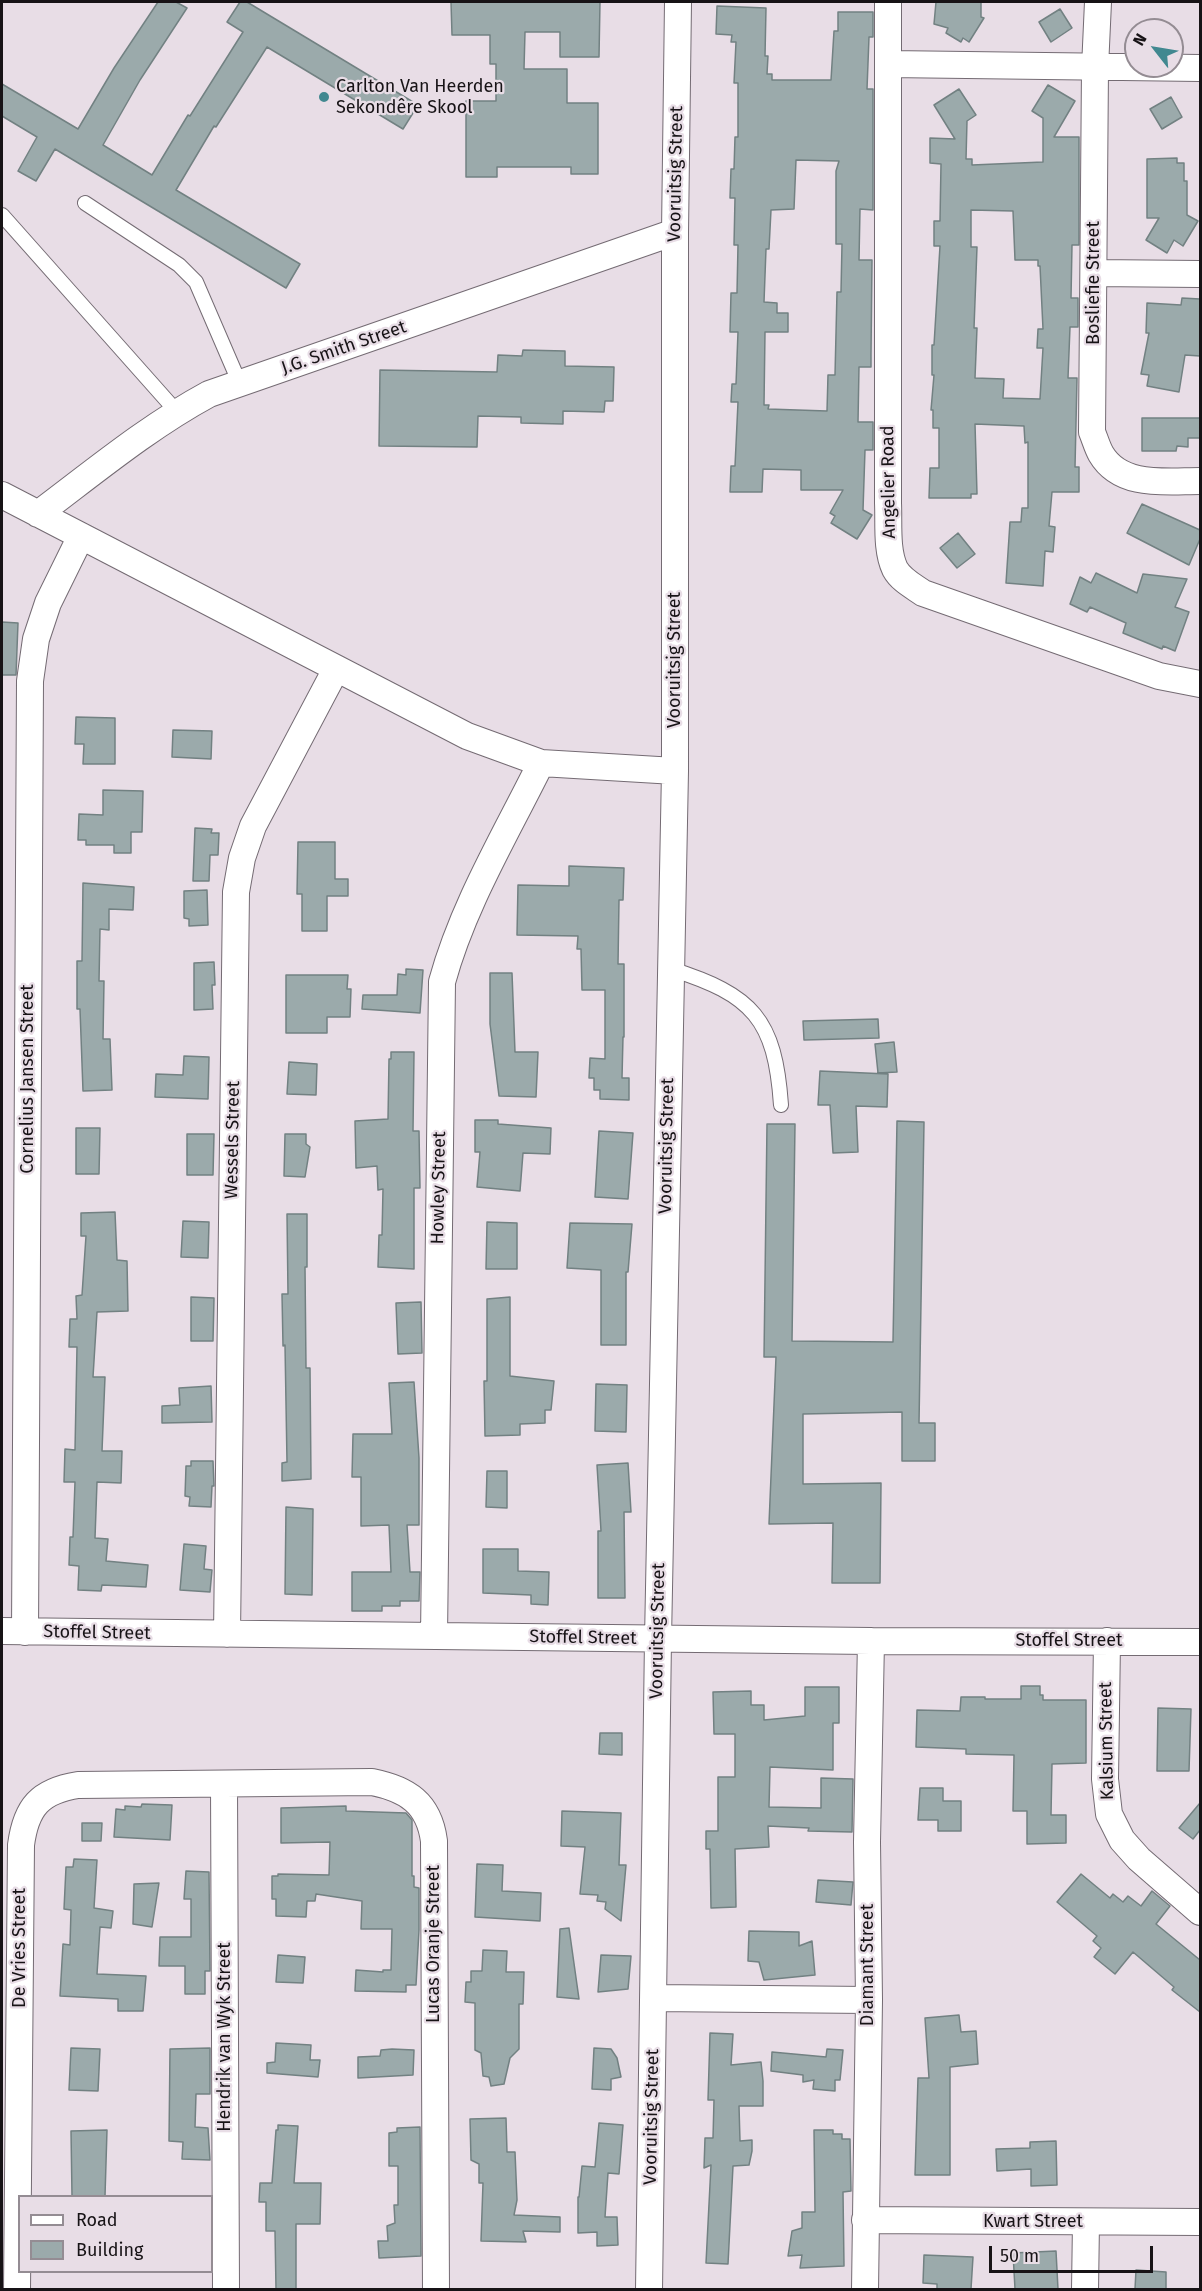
<!DOCTYPE html>
<meta charset="utf-8">
<style>
body{margin:0}
#map{position:relative;width:1202px;height:2291px;overflow:hidden;background:#e8dde6;font-family:"Fira Sans",sans-serif}
canvas{display:block}
.frame{position:absolute;inset:0;border:3px solid #171316;pointer-events:none}
.legend{position:absolute;left:18px;top:2195px;width:195px;height:78px;box-sizing:border-box;background:#e8dde6;border:2px solid #948c93;margin:0;padding:8px 10px;list-style:none;font-size:18px;color:#171316}
.legend li{display:flex;align-items:center;gap:12px;height:30px}
.legend b{width:30px;border:2px solid #948c93}
.north{position:absolute;left:1124px;top:18px;width:60px;height:60px;box-sizing:border-box;background:#e8dde6;border:2px solid #948c93;border-radius:50%;rotate:301deg;font-size:16px;font-weight:700;line-height:24px;text-align:center;color:#171316}
.north::after{content:'';display:block;margin:auto;width:21px;height:27px;background:#418890;clip-path:polygon(50% 0,100% 100%,50% 72%,0 100%)}
.scale{position:absolute;left:989px;top:2246px;width:164px;height:27px;box-sizing:border-box;border:3px solid #171316;border-top:0;padding-left:8px;font-size:18px;line-height:21px;white-space:nowrap;color:#171316;-webkit-text-stroke:4px #e8dde6;paint-order:stroke}
</style>
<div id="map">
<canvas width="1202" height="2291"></canvas>
<div class="frame"></div>
<ul class="legend">
<li><b style="height:8px;background:#fff"></b>Road</li>
<li><b style="height:16px;background:#9baaab"></b>Building</li>
</ul>
<div class="north">N</div>
<div class="scale">50 m</div>
</div>
<script>
const context = document.querySelector('canvas').getContext('2d');
context.lineJoin = 'round';
function fill(path, color) {
  context.fillStyle = color;
  context.fill(path, 'evenodd');
}
function trace(path, color, width, dash) {
  context.strokeStyle = color;
  context.lineWidth = width;
  context.lineCap = dash ? 'butt' : 'round';
  context.setLineDash(dash || []);
  context.stroke(path);
}
function label(font, color, halo, rows, align = 'center') {
  context.font = font + ' "Fira Sans",sans-serif';
  context.lineWidth = 4.5;
  context.setLineDash([]);
  context.textBaseline = 'middle';
  context.strokeStyle = halo;
  context.fillStyle = color;
  for (const [text, x, y, turn = 0] of rows) {
    context.save();
    context.translate(x, y);
    context.rotate((+turn || 0) * Math.PI / 180);
    context.textAlign = isNaN(turn) ? turn : align;
    if (halo) context.strokeText(text, 0, 0);
    context.fillText(text, 0, 0);
    context.restore();
  }
}
const building = new Path2D(`
 M158,2H176L187,8L140,80L103,145L152,175L188,115L190,116L243,32L227,22L240,2H247L418,105L403,129L267,47L216,127L214,126L176,190L300,264L286,288L55,149L36,181L18,171L37,137L2,116V84L78,129L114,68Z
 M451,2H600L599,57H560V32H525L524,69H567V103H598V174H571V167H497V177H466V101H496V64H490V35H452Z
 M936,2H981V17L984,18L969,42L963,38L961,42L946,33L948,28L934,24Z
 M717,6L766,8L765,56H768L767,74H772V80H831L834,31H838V12H873V37H869L867,89H873V210L860,209L859,260H872L871,354V367H859L858,422H873V450H865L863,510L872,515L857,539L831,523L835,516L830,513L843,490H801V470L763,469L762,492H730L731,466H735L738,402H731L732,384H736L738,332H730L731,293H737L738,245H734L735,198H730L731,169H734L735,137H738V83H734L736,42H731L732,35L716,34ZM796,160L839,161L836,171V244H842L841,292H837L835,375H828L827,411L768,409L769,405H764L765,332H788V313H777V303L764,302L766,249H769L771,210L794,209Z
 M1060,9L1072,28L1051,42L1039,22Z
 M1048,85L1075,101L1054,137H1079V245H1072L1071,298H1078V327H1070L1068,378H1077L1075,467H1079V492H1052L1049,526L1055,527L1053,552L1045,551L1043,586L1006,583L1010,522H1021L1022,508H1028V442L1025,443L1024,426L975,424L977,494H971V498H929L930,468H939V428H933V410H931L934,375H932V345H934L940,246H934V221H940L941,164L930,163V138L955,139L934,105L959,89L976,115L967,121L966,159H972V165L1043,162V118L1032,111ZM971,210L1013,211L1015,260H1038V266H1040L1043,329H1038L1037,348H1043L1040,399L1003,398L1004,379L975,378L977,328H974L977,247H971Z
 M1171,97L1182,117L1162,129L1150,109Z
 M1177,158V163H1184V181H1187V215L1198,221L1183,246L1174,240L1167,253L1146,240L1159,218H1147V159Z
 M1182,298L1200,299V356L1185,355L1179,392L1147,386L1149,375L1141,374L1149,333H1146L1147,303L1181,305Z
 M523,350L565,351V366L614,367L613,401H605L604,412L563,411V424L521,423V417L478,416L477,447L379,446L380,370L497,372L498,355L522,356Z
 M1142,418H1200V438H1188V447L1177,446L1176,451H1142Z
 M1142,504L1200,530V539L1189,565L1127,533Z
 M958,533L975,554L957,568L940,548Z
 M1096,573L1137,593L1143,574L1187,579L1175,607L1189,612L1175,651L1163,646L1162,649L1123,633L1126,623L1090,607L1087,612L1070,604L1080,577L1091,583Z
 M2,622L18,623L16,675H2Z
 M76,717L115,718V764H83L84,744H75Z
 M173,730L212,731L211,759L172,757Z
 M103,790L143,791L142,832H131V853H114V845H86V840H78L79,814L103,815Z
 M195,828L212,829L211,833H219L218,855H210L209,881H193Z
 M298,842H335V879H348V896H327V931H302V894H297Z
 M569,866L624,868L623,900H619L618,964H624V1037H623L622,1078H629V1100L600,1099V1090H594V1078H589L590,1058L605,1059V990H582L581,949H577L578,936L517,935L518,885L569,886Z
 M83,883L134,887L133,910L109,909V930L100,929L99,981H104L103,1039H110L112,1090L83,1091L80,1009H77V961H82Z
 M207,890L208,925L189,926V919L184,918V891Z
 M214,962L215,985H212L213,1009L194,1010V963Z
 M406,969L423,970L420,1013L362,1009L363,995H397L398,974L406,975Z
 M490,973H512L515,1052H538L536,1097L499,1096L490,1024Z
 M286,975H348L347,989H351L350,1017H327V1033H286Z
 M878,1019L879,1038L804,1040L803,1021Z
 M894,1042L897,1072L878,1073L875,1044Z
 M391,1052H414L413,1131H419L420,1188H414V1269L378,1267L379,1235H382L383,1189L378,1190L377,1166L356,1168L355,1121L388,1119L389,1059H391Z
 M184,1056L209,1057L208,1099L155,1097L156,1074L183,1075Z
 M289,1062L317,1064L316,1095L287,1094Z
 M820,1071L888,1074L887,1107L856,1106L858,1152L833,1153L830,1105H818Z
 M475,1120H498V1124L551,1128L550,1154L523,1153L520,1191L477,1187L480,1152H475Z
 M897,1121L924,1122L919,1423H935V1461H902V1412L803,1414V1484L881,1483L880,1583H832L833,1523L769,1524L776,1357H764L767,1124H795L792,1341L893,1342Z
 M76,1128H100L99,1174H76Z
 M599,1131L633,1133L628,1199L595,1197Z
 M187,1134H214L213,1175H187Z
 M285,1134H306V1144L310,1147L305,1177L284,1176Z
 M115,1212L117,1260L127,1261L128,1311L97,1312L93,1377H105L102,1451H122L121,1483L97,1482L95,1538L108,1539L106,1561L148,1565L146,1587L102,1585L101,1591L78,1590L79,1566L69,1565L70,1537H73L75,1482H64L65,1449L75,1450L77,1347H69L70,1319H77L76,1296L82,1295L86,1236H81V1213Z
 M287,1214H307V1267H305L306,1368H310L311,1479L282,1481V1463L287,1462L285,1345L283,1346L282,1294H288Z
 M183,1221L209,1222L208,1258L181,1257Z
 M487,1222L517,1223V1269H486Z
 M570,1223L632,1224L628,1272H626V1345H601V1270L567,1268Z
 M191,1297L214,1298L213,1341H191Z
 M510,1297V1376L554,1381L551,1410H545V1423L520,1424V1435L485,1436L484,1381H487V1299Z
 M421,1302L422,1353L398,1354L396,1303Z
 M414,1382L419,1458V1525H407L410,1572H420L419,1601H400V1606H382V1611H352V1572H391L389,1525L361,1526V1477H352L353,1434H392L389,1383Z
 M596,1384L627,1385L626,1432L595,1431Z
 M211,1386L212,1422L162,1423V1406L180,1405L179,1388Z
 M191,1461H213L214,1486H212L211,1507L189,1506L190,1497L185,1496L186,1466H191Z
 M628,1463L631,1512H624L625,1598H598V1531H601L597,1465Z
 M487,1471H507V1508L486,1507Z
 M286,1507L313,1509L312,1595L285,1594Z
 M184,1544L206,1546L204,1569L212,1570L210,1592L180,1590Z
 M483,1549H518V1571L549,1572L548,1605L531,1604V1595L483,1593Z
 M1021,1686H1040V1695H1043V1700H1086V1763L1052,1764L1051,1815H1066V1843L1027,1844V1811H1013L1014,1755L966,1754V1749L916,1747L917,1710L960,1711L961,1697H985V1699H1021Z
 M805,1687H839V1723H833V1770L770,1767L769,1807L821,1808V1778L853,1779L852,1832L808,1831L809,1828L768,1826L769,1847L735,1849L736,1907L711,1908L710,1849H706V1831H718V1777H735V1734H714L713,1692L751,1691V1705H764V1720L805,1716Z
 M1158,1708L1191,1709L1189,1771H1157Z
 M600,1733H622V1755L599,1754Z
 M920,1788H943V1801H961V1831H938V1820H918Z
 M1200,1803V1830L1193,1839L1179,1828Z
 M142,1804L172,1805L170,1840L114,1837L116,1809L125,1810V1806L141,1807Z
 M346,1806V1811L406,1813L412,1820V1876H414V1887L419,1888V1930L416,1985H406V1992L355,1991L356,1970L383,1972V1970H391L392,1929H361L362,1901L316,1894L315,1901H307L306,1917L276,1916V1899H272V1876H278V1874L329,1875L330,1842L281,1843V1808Z
 M562,1811L621,1813L619,1865H626L621,1921L605,1909L606,1902L597,1901L598,1895L580,1894L585,1847L561,1846Z
 M82,1823H102L101,1841H82Z
 M74,1859L97,1860L94,1908L113,1911L111,1928L100,1927L97,1974L146,1976L143,2011H118V1999L60,1996L63,1944L70,1945L71,1910L64,1909L66,1867H73Z
 M477,1864L503,1865L502,1891L541,1893L540,1921L475,1917Z
 M186,1871L209,1872L210,1971H205V1994H185V1966H159L160,1937H191V1899H184Z
 M1081,1874L1110,1898L1113,1894L1123,1902L1128,1896L1141,1906L1152,1891L1170,1906L1156,1924L1200,1960V2012L1172,1990L1174,1987L1133,1952L1115,1974L1094,1957L1101,1948L1093,1941L1097,1936L1057,1902Z
 M818,1880L853,1882L851,1905L816,1902Z
 M159,1883L152,1927L133,1924L134,1884Z
 M569,1928L579,1999L557,1997L560,1929Z
 M749,1931L799,1932V1946L812,1941L815,1975L764,1980L759,1962L748,1961Z
 M483,1950L507,1951L506,1972H524L523,2004H519V2049L510,2058L504,2084L491,2086L489,2077L483,2076L481,2053L475,2050V2003L465,2002L466,1982H471V1971H482Z
 M278,1955L305,1957L303,1983L276,1982Z
 M601,1955L631,1956L628,1989L598,1992Z
 M959,2015L961,2032L976,2031L978,2064L950,2067V2175H915L918,2078H929L925,2018Z
 M710,2033L733,2034L731,2065L761,2062L763,2081V2106H739L740,2141L752,2140V2151L749,2165L733,2166L728,2264L706,2263L711,2165L704,2168L705,2138H713L714,2100H708Z
 M276,2043L311,2045L310,2060H320L318,2077L267,2073V2063L275,2062Z
 M71,2048L100,2049L98,2091L69,2090Z
 M210,2048V2094H196L195,2127L208,2128L210,2160L182,2159L183,2142L169,2141L170,2049Z
 M594,2048L611,2049L617,2058L621,2077L611,2079V2090L592,2089Z
 M392,2049L414,2050L413,2075L358,2078V2057L380,2056L381,2050Z
 M827,2049L843,2050L840,2080H835V2091L813,2089L814,2080L803,2082V2075L771,2071L772,2052L826,2057Z
 M506,2118L507,2152H515L517,2200L514,2215L560,2217V2232L523,2231L526,2242L481,2241L483,2183H479V2164L471,2160L470,2119Z
 M599,2123L623,2125L619,2174L608,2173L605,2217H617L618,2245L597,2246V2232L578,2233V2197H579L582,2166L595,2167Z
 M278,2125L298,2126L294,2183H321L320,2224H296V2289H276L275,2231H266V2202H259L260,2183H272L276,2130H278Z
 M420,2127L421,2256L379,2258L378,2241H388L387,2226L395,2223L394,2205H398V2166H389V2133L397,2132V2128Z
 M107,2130L105,2196H72L71,2131Z
 M814,2130H833V2134H842V2139H850L851,2191L843,2192L844,2266L800,2268L802,2255L788,2256L792,2231L802,2228V2212H815Z
 M1056,2141L1057,2185L1031,2186V2169L997,2171L996,2149L1030,2148V2142Z
 M1056,2251L1058,2289H1015L1013,2253Z
 M924,2255L973,2257L971,2289H937V2284L923,2283Z
 M1136,2270L1166,2272V2289H1135Z`);
fill(building, '#9baaab');
trace(building, '#728182', 1.5);
const lane = new Path2D(`
 M85,203L179,265L196,282L240,384
 M2,215L177,412
 M671,969C753,995 775,1019 781,1105`);
const street = new Path2D(`
 M888,2V503C889,523 886,550 895,569C901,580 913,586 923,593L1159,676L1200,684
 M1098,2L1095,68L1092,432C1095,439 1097,447 1101,454C1121,488 1166,481 1200,481
 M889,64L1200,68
 M1094,273L1200,274
 M2,495L467,736L541,763L675,771
 M38,514C94,472 148,427 209,394L675,232
 M2,1631L871,1641L1200,1642
 M25,1632L30,681L36,639L48,603L81,536
 M227,1634L236,892L242,858L253,826L336,669
 M434,1636L442,982C463,905 506,834 541,763
 M1107,1641L1105,1779L1109,1814L1122,1840L1139,1859L1200,1912
 M224,1784L226,2290
 M654,1998L869,2000
 M865,2220L1200,2222
 M17,2290L21,1845C26,1807 40,1791 78,1785L372,1782C407,1789 429,1803 434,1841L436,2290
 M649,2290L658,1639L675,771V232L678,2
 M865,2290L869,2000L867,1842L871,1641
 M1085,2290L1086,2222`);
trace(lane, '#746b73', 16);
trace(street, '#746b73', 28);
trace(lane, '#fff', 14);
trace(street, '#fff', 26);
for (const [x, y, r, color] of [
 [324,97,6,"#418890"]
]) {
  const dot = new Path2D();
  dot.arc(x, y, r, 0, 2 * Math.PI);
  context.fillStyle = color;
  context.fill(dot);
  trace(dot, '#e8dde6', 2);
}
label('18px', '#171316', '#e8dde6', [
 ["Carlton Van Heerden",336,87],
 ["Sekondêre Skool",336,108]
], 'left');
label('18px', '#171316', '#e8dde6', [
 ["Vooruitsig Street",676,174,-89],
 ["Bosliefie Street",1094,283,-90],
 ["J.G. Smith Street",344,348,-19],
 ["Angelier Road",889,482,-91],
 ["Vooruitsig Street",675,660,-90],
 ["Cornelius Jansen Street",28,1079,-90],
 ["Wessels Street",233,1140,-89],
 ["Vooruitsig Street",667,1146,-89],
 ["Howley Street",439,1188,-89],
 ["Vooruitsig Street",658,1631,-89],
 ["Stoffel Street",97,1633,1],
 ["Stoffel Street",583,1638,1],
 ["Stoffel Street",1069,1641],
 ["Kalsium Street",1107,1741,-91],
 ["Lucas Oranje Street",434,1944,-90],
 ["De Vries Street",20,1948,-90],
 ["Diamant Street",868,1965,-90],
 ["Hendrik van Wyk Street",225,2037,-90],
 ["Vooruitsig Street",652,2117,-89],
 ["Kwart Street",1033,2222]
]);
</script>
